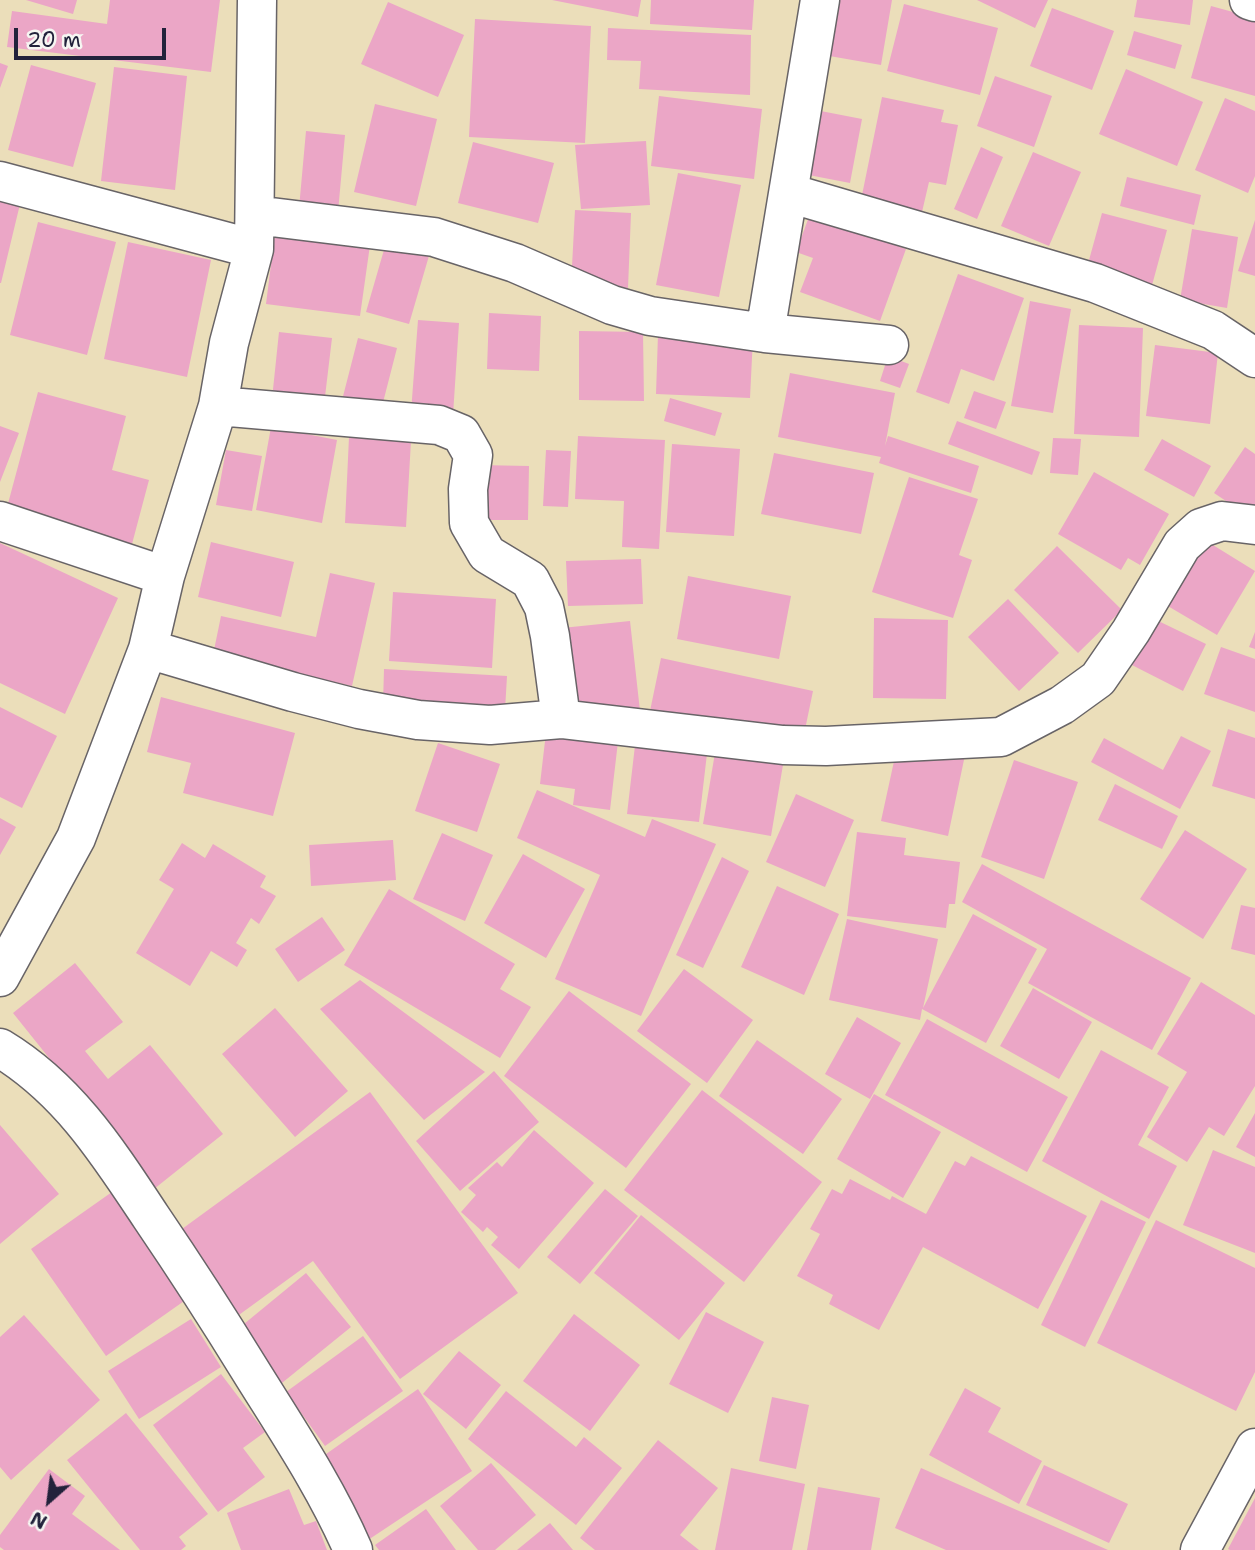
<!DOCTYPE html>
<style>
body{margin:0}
#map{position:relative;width:1255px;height:1550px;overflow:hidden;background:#ebdeba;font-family:"Shantell Sans",sans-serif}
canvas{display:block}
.north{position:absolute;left:14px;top:1466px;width:70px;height:70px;-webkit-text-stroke:5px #f6f6f2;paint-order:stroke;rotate:208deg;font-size:19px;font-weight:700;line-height:28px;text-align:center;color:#22223b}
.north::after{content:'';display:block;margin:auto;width:24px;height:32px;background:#22223b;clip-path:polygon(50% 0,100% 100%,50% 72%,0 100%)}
.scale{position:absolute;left:14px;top:28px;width:152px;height:32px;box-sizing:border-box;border:4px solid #22223b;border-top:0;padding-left:9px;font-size:21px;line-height:24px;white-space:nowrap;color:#22223b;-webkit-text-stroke:5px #f6f6f2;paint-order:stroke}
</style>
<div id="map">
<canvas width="1255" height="1550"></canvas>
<div class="north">N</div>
<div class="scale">20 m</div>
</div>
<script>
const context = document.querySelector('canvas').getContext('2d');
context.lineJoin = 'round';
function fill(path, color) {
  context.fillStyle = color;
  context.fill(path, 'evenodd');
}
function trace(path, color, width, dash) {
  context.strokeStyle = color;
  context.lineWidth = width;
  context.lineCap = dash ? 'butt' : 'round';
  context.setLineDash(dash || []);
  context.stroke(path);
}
fill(new Path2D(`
 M26,0H77L73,14Z
 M110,0H220L211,72L7,47L12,11L107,24Z
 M552,0H641L638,17Z
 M651,0H754L752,30L650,24Z
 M827,0H892L881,65L818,54Z
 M977,0H1048L1035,28Z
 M1137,0H1193L1190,25L1134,17Z
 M388,2L464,35L438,97L361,64Z
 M904,4L998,28L980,95L887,71Z
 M1211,6L1255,18V96L1191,78Z
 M1052,8L1114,31L1092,90L1030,66Z
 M475,19L591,26L585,143L469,137Z
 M608,28L751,35L750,95L639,89L641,61L607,60Z
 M1134,31L1182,45L1175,69L1127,55Z
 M0,63L8,66L0,88Z
 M31,65L96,83L73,167L8,150Z
 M114,67L187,76L175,190L101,181Z
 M1126,69L1203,102L1177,166L1099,134Z
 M995,76L1052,96L1034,147L977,126Z
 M659,96L762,109L754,179L651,166Z
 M882,97L944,110L941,122L958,125L946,185L929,182L922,212L861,200Z
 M1225,98L1255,111V176L1248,193L1195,170Z
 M375,104L437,119L416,206L354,192Z
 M800,107L862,119L850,183L788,171Z
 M306,131L345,135L337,223L298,219Z
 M646,141L650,205L581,209L575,145Z
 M473,142L554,163L538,223L458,203Z
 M981,147L1003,157L977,219L954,209Z
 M1033,152L1081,172L1049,246L1001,226Z
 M678,173L741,185L719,297L656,285Z
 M1127,177L1201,195L1194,225L1120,206Z
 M0,195L21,200L1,283H0Z
 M575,210L631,213L628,288L571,285Z
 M1102,213L1167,230L1151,289L1086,271Z
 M810,214L906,249L880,321L800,292L813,258L796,252Z
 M1255,220V276L1238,271Z
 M38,222L116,242L87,355L10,335Z
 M1192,229L1238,237L1227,308L1180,300Z
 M275,233L370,245L360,316L266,304Z
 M388,236L431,249L409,324L366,312Z
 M128,242L211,260L187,377L104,359Z
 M958,274L1024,298L994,381L961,369L949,404L916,392Z
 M1030,301L1071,309L1053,413L1011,406Z
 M489,313L541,316L539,371L487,369Z
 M418,320L459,323L453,415L411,412Z
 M1079,325L1143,328L1139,437L1074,434Z
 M579,331L643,332L644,401L579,400Z
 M279,332L332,338L324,405L272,399Z
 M658,334L753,337L750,398L656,394Z
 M358,338L397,348L379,418L340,408Z
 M1155,345L1218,353L1210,424L1146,416Z
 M888,356L909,364L900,388L880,381Z
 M790,373L895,393L885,446L888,436L979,466L971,493L879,463L881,457L778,437Z
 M974,391L1006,402L996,429L964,418Z
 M38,392L126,416L112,470L149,480L132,544L6,511Z
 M670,398L722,413L715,436L664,421Z
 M957,421L1040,452L1032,475L948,444Z
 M0,426L19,433L0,482Z
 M271,427L337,440L322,523L256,510Z
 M578,436L665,440L659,549L622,547L624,501L575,499Z
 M349,437L411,441L406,527L345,523Z
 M1053,438L1081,439L1078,475L1050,473Z
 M1162,439L1211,466L1194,497L1144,470Z
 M672,444L740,449L734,536L666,532Z
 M1245,447L1255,454V510L1250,517L1214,493Z
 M226,450L262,456L252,511L216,505Z
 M546,450L571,451L568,507L543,506Z
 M774,453L874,473L861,534L761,514Z
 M478,465L529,466L528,520H477Z
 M1094,472L1169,514L1140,565L1128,558L1121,570L1058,534Z
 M909,477L978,499L959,555L972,560L953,618L872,592Z
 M1200,537L1255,571L1217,635L1161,602Z
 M211,542L294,562L281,617L198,597Z
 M0,543L118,598L65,714L0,683Z
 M1057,546L1122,610L1078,653L1014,590Z
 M641,559L643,604L568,606L566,561Z
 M330,573L375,583L352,686L213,655L221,616L316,637Z
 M688,576L791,596L779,659L677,639Z
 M393,592L496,599L492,668L389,661Z
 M1008,599L1059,653L1019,691L968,637Z
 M1148,616L1206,644L1183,691L1126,662Z
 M874,618L948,620L946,699L873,698Z
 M630,621L640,711L572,718L562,628Z
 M1255,632V649L1249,647Z
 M1221,647L1255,659V712L1204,694Z
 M661,658L813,691L802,744L650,711Z
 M384,669L507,676L505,710L383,704Z
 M161,697L295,733L273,816L183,793L191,763L147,752Z
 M0,707L57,736L22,808L0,797Z
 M547,724L619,733L610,810L573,805L575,789L540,784Z
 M1228,729L1255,738V799L1212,786Z
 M1181,736L1211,751L1180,809L1091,762L1104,738L1163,770Z
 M636,737L708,745L699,822L627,814Z
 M717,741L785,753L771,836L703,824Z
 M438,743L500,764L477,832L415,811Z
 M896,752L965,755L948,836L881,821Z
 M1014,760L1078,782L1044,879L981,857Z
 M1115,784L1178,816L1162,849L1098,820Z
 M537,790L645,837L652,819L716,844L641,1016L555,979L600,875L517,838Z
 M796,794L854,820L825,887L766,862Z
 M0,818L16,827L0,855Z
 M1185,830L1247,869L1203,939L1140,899Z
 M857,832L906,838L904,855L960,862L955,904H949L946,928L847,916Z
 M442,833L493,855L465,921L413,899Z
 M393,840L396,880L311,886L309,845Z
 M182,843L205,858L213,844L266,876L260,887L276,896L259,924L251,918L236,943L247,950L237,967L211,951L190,986L136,953L174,889L159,880Z
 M523,854L585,889L546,958L484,923Z
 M722,857L749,871L703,968L676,955Z
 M982,864L1191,978L1152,1050L1028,983L1047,949L962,902Z
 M777,886L839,914L804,995L741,967Z
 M389,889L515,964L500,989L531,1007L500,1058L344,965Z
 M1241,905L1255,908V955L1231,949Z
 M973,914L1037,949L986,1043L922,1009L920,1020L829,1000L847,919L938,939L923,1008Z
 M322,917L345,950L298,982L275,949Z
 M75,963L123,1022L85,1051L108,1079L150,1045L223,1134L154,1189L13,1013Z
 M684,969L753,1020L707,1083L637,1031Z
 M360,980L485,1072L424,1120L320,1009Z
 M1201,982L1255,1015V1086L1224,1136L1209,1127L1187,1162L1147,1137L1187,1072L1157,1054Z
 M1033,988L1092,1022L1059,1079L1000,1046Z
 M569,991L691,1084L626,1168L504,1076Z
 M275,1008L348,1091L295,1137L222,1054Z
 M857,1017L901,1043L870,1099L825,1074Z
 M927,1019L1068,1097L1027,1172L885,1095Z
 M757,1040L842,1099L803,1154L719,1096Z
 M1101,1050L1169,1087L1138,1145L1177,1166L1149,1219L1042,1161Z
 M494,1071L539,1122L460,1191L416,1141Z
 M702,1090L822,1182L744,1282L624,1190Z
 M370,1092L518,1293L400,1379L313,1261L232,1320L171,1237Z
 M874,1094L941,1132L903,1198L837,1159Z
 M1255,1113V1157L1236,1147Z
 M0,1125L59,1194L0,1244Z
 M534,1130L594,1183L519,1269L491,1245L498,1237L487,1227L483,1232L461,1212L476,1195L468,1188L497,1162L502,1167Z
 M1213,1150L1255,1167V1253L1183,1225Z
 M971,1156L1087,1216L1038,1309L923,1247L879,1330L829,1304L833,1295L797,1276L820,1234L810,1229L832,1189L842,1194L850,1179L890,1200L892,1196L926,1214L955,1161L965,1166Z
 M605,1189L638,1216L580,1284L547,1257Z
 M112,1192L187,1299L106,1356L31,1249Z
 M1101,1200L1146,1222L1085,1347L1041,1325Z
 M641,1215L725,1283L679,1340L594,1273Z
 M1156,1220L1255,1268V1372L1236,1411L1097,1343Z
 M306,1273L351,1327L277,1387L233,1333Z
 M706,1312L764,1342L728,1413L669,1384Z
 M574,1314L640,1365L590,1431L523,1381Z
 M24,1315L100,1400L11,1480L0,1467V1337Z
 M191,1319L221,1367L139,1419L108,1371Z
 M363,1336L403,1391L325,1446L286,1392Z
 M459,1351L501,1385L466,1429L423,1394Z
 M221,1374L265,1432L243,1448L265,1477L218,1512L153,1425Z
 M965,1388L1001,1408L988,1432L1042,1461L1019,1504L929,1455Z
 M418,1389L472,1471L368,1540L312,1464Z
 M506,1391L576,1447L584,1437L622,1468L576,1525L468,1439Z
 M772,1397L809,1405L796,1469L759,1461Z
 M126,1413L208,1514L179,1537L186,1546L181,1550H140L67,1460Z
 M658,1440L718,1488L680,1535L699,1550H595L580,1538Z
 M491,1463L536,1515L495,1550H478L440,1506Z
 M1044,1465L1128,1504L1109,1543L1026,1505Z
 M731,1468L805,1484L792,1550H715Z
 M921,1468L1108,1550H946L895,1528Z
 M49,1469L85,1496L72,1514L120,1550H4L0,1547V1535Z
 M818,1487L880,1498L871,1550H807Z
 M289,1489L304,1525L316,1521L327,1550H241L227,1513Z
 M1255,1498V1550H1230L1228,1549Z
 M426,1509L456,1550H379L375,1545Z
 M550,1523L573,1550H517Z`), '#eba6c6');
const street = new Path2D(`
 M1249,0L1255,2
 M0,181L254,249
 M789,193L1095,283L1213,330L1255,358
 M255,215L434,237L515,263L612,305L650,316L765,333L889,345
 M765,333L820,0
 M218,406L439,425L461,434L473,455L468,489L469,523L487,554L530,580L544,607L550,636L561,719
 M0,521L165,576
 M148,649L293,692L359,709L418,720L490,725L561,719L783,745L826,746L1001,737L1062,705L1098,679L1131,631L1182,545L1201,528L1222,521L1255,525
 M0,977L76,838L148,649L165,576L218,406L229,343L254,249L257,0
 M0,1048C68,1089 108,1152 151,1217C185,1267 218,1318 250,1370C286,1428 326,1487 353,1550
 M1200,1550L1255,1448`);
trace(street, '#686467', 41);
trace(street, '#fff', 38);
</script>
